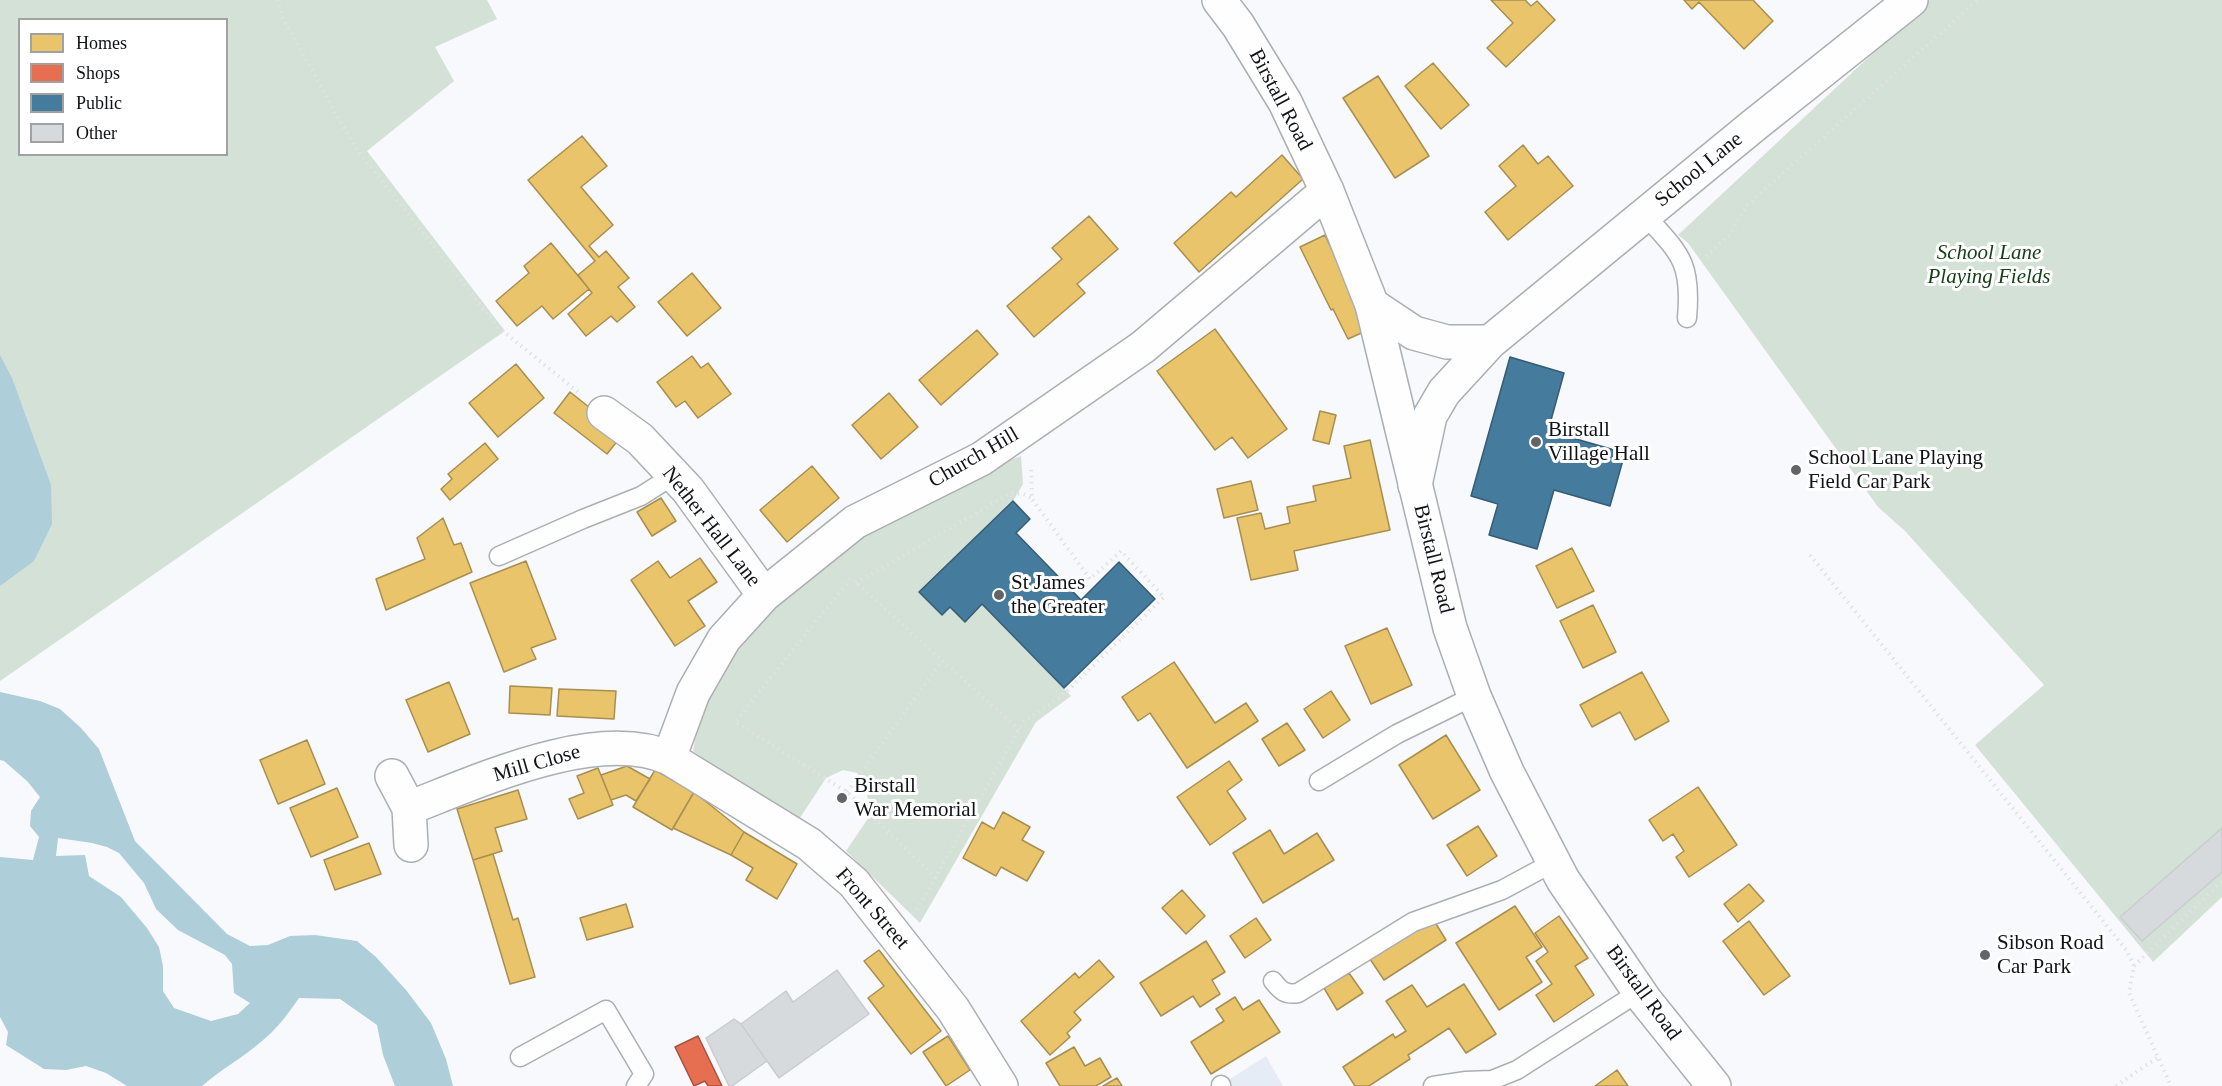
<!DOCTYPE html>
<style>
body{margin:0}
#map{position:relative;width:2222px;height:1086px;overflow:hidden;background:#f7f9fc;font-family:"Times New Roman",serif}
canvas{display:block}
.legend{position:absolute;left:18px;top:18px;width:210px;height:138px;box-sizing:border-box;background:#fff;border:2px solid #a0a1a2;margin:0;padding:8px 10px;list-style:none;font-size:18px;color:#111317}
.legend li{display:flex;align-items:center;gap:12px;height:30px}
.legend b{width:30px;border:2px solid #a0a1a2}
</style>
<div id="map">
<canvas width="2222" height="1086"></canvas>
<ul class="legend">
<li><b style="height:16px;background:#e9c46a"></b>Homes</li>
<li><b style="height:16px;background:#e76f51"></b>Shops</li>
<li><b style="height:16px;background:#457b9d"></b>Public</li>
<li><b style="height:16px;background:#d7dadd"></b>Other</li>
</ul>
</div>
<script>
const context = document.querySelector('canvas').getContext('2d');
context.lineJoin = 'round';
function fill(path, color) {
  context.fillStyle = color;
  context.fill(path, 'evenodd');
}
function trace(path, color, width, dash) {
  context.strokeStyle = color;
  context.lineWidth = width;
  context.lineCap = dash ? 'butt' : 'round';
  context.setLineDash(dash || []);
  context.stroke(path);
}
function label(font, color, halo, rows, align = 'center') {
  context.font = font + ' "Times New Roman",serif';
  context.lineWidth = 6;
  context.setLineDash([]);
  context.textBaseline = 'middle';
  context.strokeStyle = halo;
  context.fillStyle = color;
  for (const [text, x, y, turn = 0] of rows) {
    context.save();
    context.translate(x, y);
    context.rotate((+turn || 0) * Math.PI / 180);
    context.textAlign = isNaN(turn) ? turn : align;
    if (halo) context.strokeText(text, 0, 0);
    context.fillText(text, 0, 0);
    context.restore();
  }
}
fill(new Path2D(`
 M1266,1056L1283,1086H1219Z`), '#e6ecf5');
fill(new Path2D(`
 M0,0H487L497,19L435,47L454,81L367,151L505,331L0,681ZM20,20H226V154H20Z
 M1930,0H2222V897L2153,962L1975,745L2044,685L1905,531L1878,507L1688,243L1678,235Z
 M1021,456L1023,484L1013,501L919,592L941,615L950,607L965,621L982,604L1071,696L1036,722L920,923L846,851L871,814L865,786L857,773L843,770L826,778L796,824L693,751L699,717L721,668L766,610L869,530L989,468Z`), '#d4e1d6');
fill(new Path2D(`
 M0,355L12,378L51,485L52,524L34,561L0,586Z
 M0,692L40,701L60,709L81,728L99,749L135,841L227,934L250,946L268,945L290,936L315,935L357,941L376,957L406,990L431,1023L446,1059L453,1086H395L383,1055L377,1025L340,999L299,998C288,1014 277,1029 262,1041C243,1058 221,1069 202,1086H127L106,1073L86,1066L66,1070L44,1069L6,1045L8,1032L0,1017V857L33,860L39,837L30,826L31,811L40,797L27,781L4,761L0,760ZM58,838L92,843L107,847L119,853L144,883L156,909L178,930L225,955L232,964L234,993L250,1003L238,1014L211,1021L174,1008L163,991V966L159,947L147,928L121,897L89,876L85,855L56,856Z`), '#aeceda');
const homes = new Path2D(`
 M1491,0H1525L1531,6L1537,1L1555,20L1506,67L1487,48L1513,23Z
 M1684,0H1753L1773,21L1744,49L1699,2L1692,9Z
 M1433,63L1469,105L1441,129L1405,86Z
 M1378,76L1429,156L1395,178L1343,98Z
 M582,136L607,166L581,187L613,225L589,246L599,257L606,251L629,278L618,287L635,307L617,322L611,316L586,336L568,314L592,293L578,275L595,261L528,180Z
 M1523,145L1538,164L1548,156L1573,186L1508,240L1485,212L1516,186L1499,166Z
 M1282,155L1303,179L1199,272L1174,243L1231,192L1236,197Z
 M1089,216L1118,249L1077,284L1085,293L1034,337L1007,306L1062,259L1052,248Z
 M1325,235L1368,330L1348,339L1333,309L1331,310L1300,247Z
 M551,243L589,289L553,319L542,306L517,326L496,301L529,273L524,266Z
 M692,273L721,308L687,336L658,302Z
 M1215,329L1287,429L1248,458L1232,437L1215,450L1157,371Z
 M977,330L998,354L941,405L919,380Z
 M692,356L701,368L708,363L731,394L698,418L685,401L676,407L657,382Z
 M516,364L544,398L498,437L469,403Z
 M570,392L623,434L607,454L554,413Z
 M889,393L918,427L881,459L852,425Z
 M1320,411L1336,415L1329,444L1313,440Z
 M1370,440L1390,530L1294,551L1298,570L1251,580L1237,518L1261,513L1265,529L1290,523L1287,507L1316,501L1313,486L1351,478L1344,446Z
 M485,443L498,459L450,500L441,489L452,479L448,474Z
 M812,466L839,498L787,542L760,510Z
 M1251,481L1258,510L1224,518L1217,489Z
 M661,498L676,521L652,536L637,512Z
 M443,518L454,545L461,543L472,572L386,610L376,579L425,559L417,538Z
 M1572,548L1594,591L1557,608L1536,566Z
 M700,558L717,582L688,601L705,626L675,646L631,580L658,561L670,578Z
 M526,561L556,639L531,648L536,659L504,672L470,583Z
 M1593,605L1616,652L1583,668L1560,621Z
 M1387,628L1412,685L1371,704L1345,646Z
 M1174,662L1215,723L1246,703L1258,721L1187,768L1150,713L1138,721L1122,697Z
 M1642,672L1669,721L1635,740L1620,712L1592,727L1580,705Z
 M449,682L470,734L428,752L406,700Z
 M510,686L552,688L550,715L509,713Z
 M559,689L616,691L614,719L557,716Z
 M1331,691L1350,720L1323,738L1304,709Z
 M1287,723L1305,750L1279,766L1262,739Z
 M1446,735L1480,790L1433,819L1399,765Z
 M307,740L325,784L278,804L260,760Z
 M1229,761L1242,780L1227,791L1246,819L1210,845L1177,797Z
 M627,766L650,779L636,801L626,795L611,800L601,775Z
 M598,768L613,805L578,819L569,799L584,793L577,776Z
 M655,770L694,792L672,830L633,807Z
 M1698,787L1737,845L1689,877L1676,857L1684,851L1673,834L1663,841L1649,820Z
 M337,788L358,837L311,857L290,808Z
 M518,790L527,819L495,828L502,851L473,860L457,809Z
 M694,792L744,832L731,855L673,828Z
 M1003,812L1030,827L1022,840L1044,852L1027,881L1001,867L996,876L963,858L982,822L994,829Z
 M1478,826L1497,856L1467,876L1447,845Z
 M1270,830L1284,854L1317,833L1334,860L1263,903L1233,853Z
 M744,832L797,864L777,899L746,880L753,868L731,855Z
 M369,843L381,874L335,890L324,860Z
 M493,854L513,920L518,918L535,977L510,984L473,860Z
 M1749,884L1764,901L1738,922L1724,904Z
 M1182,890L1205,916L1186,934L1162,908Z
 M626,904L633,927L587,940L580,918Z
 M1515,906L1542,947L1526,957L1542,982L1499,1010L1456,943Z
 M1559,916L1588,958L1575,966L1594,995L1554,1022L1536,995L1552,984L1536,961L1548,952L1535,933Z
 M1256,918L1271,940L1245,958L1230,936Z
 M1433,919L1446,940L1384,980L1370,959Z
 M1749,921L1790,976L1764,995L1723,941Z
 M1206,941L1225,972L1212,980L1220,994L1200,1007L1193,996L1161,1016L1140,983Z
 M879,950L941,1031L911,1054L868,998L884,986L864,961Z
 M1099,960L1114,977L1074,1012L1081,1020L1067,1033L1070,1037L1050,1055L1021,1021L1075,973L1079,978Z
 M1349,973L1363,993L1337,1010L1324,988Z
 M1464,984L1496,1034L1466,1053L1449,1028L1408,1055L1410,1059L1369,1086H1355L1343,1067L1393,1034L1395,1038L1406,1031L1386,1001L1412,985L1427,1007Z
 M1235,997L1243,1010L1259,1000L1280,1032L1211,1074L1191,1042L1224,1021L1216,1009Z
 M948,1036L970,1070L946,1086L923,1052Z
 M1074,1047L1085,1066L1100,1058L1111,1077L1096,1086H1060L1046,1063Z
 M1617,1070L1628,1086H1595Z
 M1117,1078L1122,1086H1103Z`);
fill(homes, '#e9c46a');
trace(homes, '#a88f51', 1.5);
const shops = new Path2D(`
 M698,1036L722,1086H708L705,1081L694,1086L675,1047Z`);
fill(shops, '#e76f51');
trace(shops, '#a75340', 1.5);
const public = new Path2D(`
 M1510,357L1564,373L1548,431L1625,453L1610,506L1554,490L1537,549L1489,535L1498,504L1471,496Z
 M1013,501L1030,519L1016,533L1081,600L1119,562L1155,599L1064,688L982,604L965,622L950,607L942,615L919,592Z`);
fill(public, '#457b9d');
trace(public, '#355c75', 1.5);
const building = new Path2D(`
 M2222,828V872L2142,941L2120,917Z
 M837,970L869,1014L779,1078L741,1024L786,991L793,1002Z
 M734,1019L741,1024L767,1061L732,1086H729L706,1038Z`);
fill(building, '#d7dadd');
trace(building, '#cacccf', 1.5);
const service = new Path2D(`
 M1645,215C1680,254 1692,262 1687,318
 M499,556L583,519L641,496L674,475
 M1319,781L1397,734L1474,696
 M1273,981C1281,991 1285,995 1298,993L1413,922L1502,890L1554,862
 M520,1057L606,1010L644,1074L636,1086
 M1221,1085V1086
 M1433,1086L1466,1081L1492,1080L1517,1070L1639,992`);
const minor = new Path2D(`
 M1372,305L1414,333L1447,342H1490
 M604,413L640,439L688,490L764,595
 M1415,485L1430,416L1444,392L1490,342L1753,126L1911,0
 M669,758L693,693L724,639L764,595L855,522L981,459L1143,347L1327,191
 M392,776L409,808
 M411,845L409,808C479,781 597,726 669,758L809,844L854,883L953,1009L1001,1086`);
const tertiary = new Path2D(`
 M1219,0L1238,25L1285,102L1327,191L1372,305L1450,628L1474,696L1507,772L1563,880L1645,1000L1714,1086`);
trace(service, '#acafb2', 21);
trace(minor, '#acafb2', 36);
trace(tertiary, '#acafb2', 36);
trace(new Path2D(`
 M277,0L283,18L354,146L498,327L578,392
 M1706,256L1731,233L1746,206L1978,0
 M1810,555L2127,951L2134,966L2129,993L2171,1086
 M856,583L1011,493L1023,494L1032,498
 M847,792L942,661
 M936,878L847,792L735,722L851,578L1019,730
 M917,910L1023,722L1062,696L1164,597L1121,551L1090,579L1032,499L1031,466
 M2134,966L2222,881
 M2116,1086L2157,1058`), '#e2e2e3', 4, [1.5, 4.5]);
trace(service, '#fefeff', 18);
trace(minor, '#fefeff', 33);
trace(tertiary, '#fefeff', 33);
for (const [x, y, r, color] of [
 [1536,442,6,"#626467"],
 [1796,470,6,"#626467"],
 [999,595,6,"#626467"],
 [842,798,6,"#626467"],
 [1985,955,6,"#626467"]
]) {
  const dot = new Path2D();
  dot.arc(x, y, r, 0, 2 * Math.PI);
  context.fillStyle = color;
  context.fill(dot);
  trace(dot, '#fff', 2);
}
label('21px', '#111317', '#fff', [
 ["Birstall Road",1280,100,62],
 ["School Lane",1699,170,-39],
 ["Church Hill",974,458,-30],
 ["Nether Hall Lane",711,527,52],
 ["Birstall Road",1433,559,76],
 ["Mill Close",537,764,-16],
 ["Front Street",872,909,49],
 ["Birstall Road",1643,993,54]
]);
label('italic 21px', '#143f17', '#fff', [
 ["School Lane",1989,253],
 ["Playing Fields",1989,277]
]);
label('21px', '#111317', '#fff', [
 ["Birstall",1548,430],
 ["Village Hall",1548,454],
 ["School Lane Playing",1808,458],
 ["Field Car Park",1808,482],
 ["St James",1011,583],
 ["the Greater",1011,607],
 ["Birstall",854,786],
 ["War Memorial",854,810],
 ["Sibson Road",1997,943],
 ["Car Park",1997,967]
], 'left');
</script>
